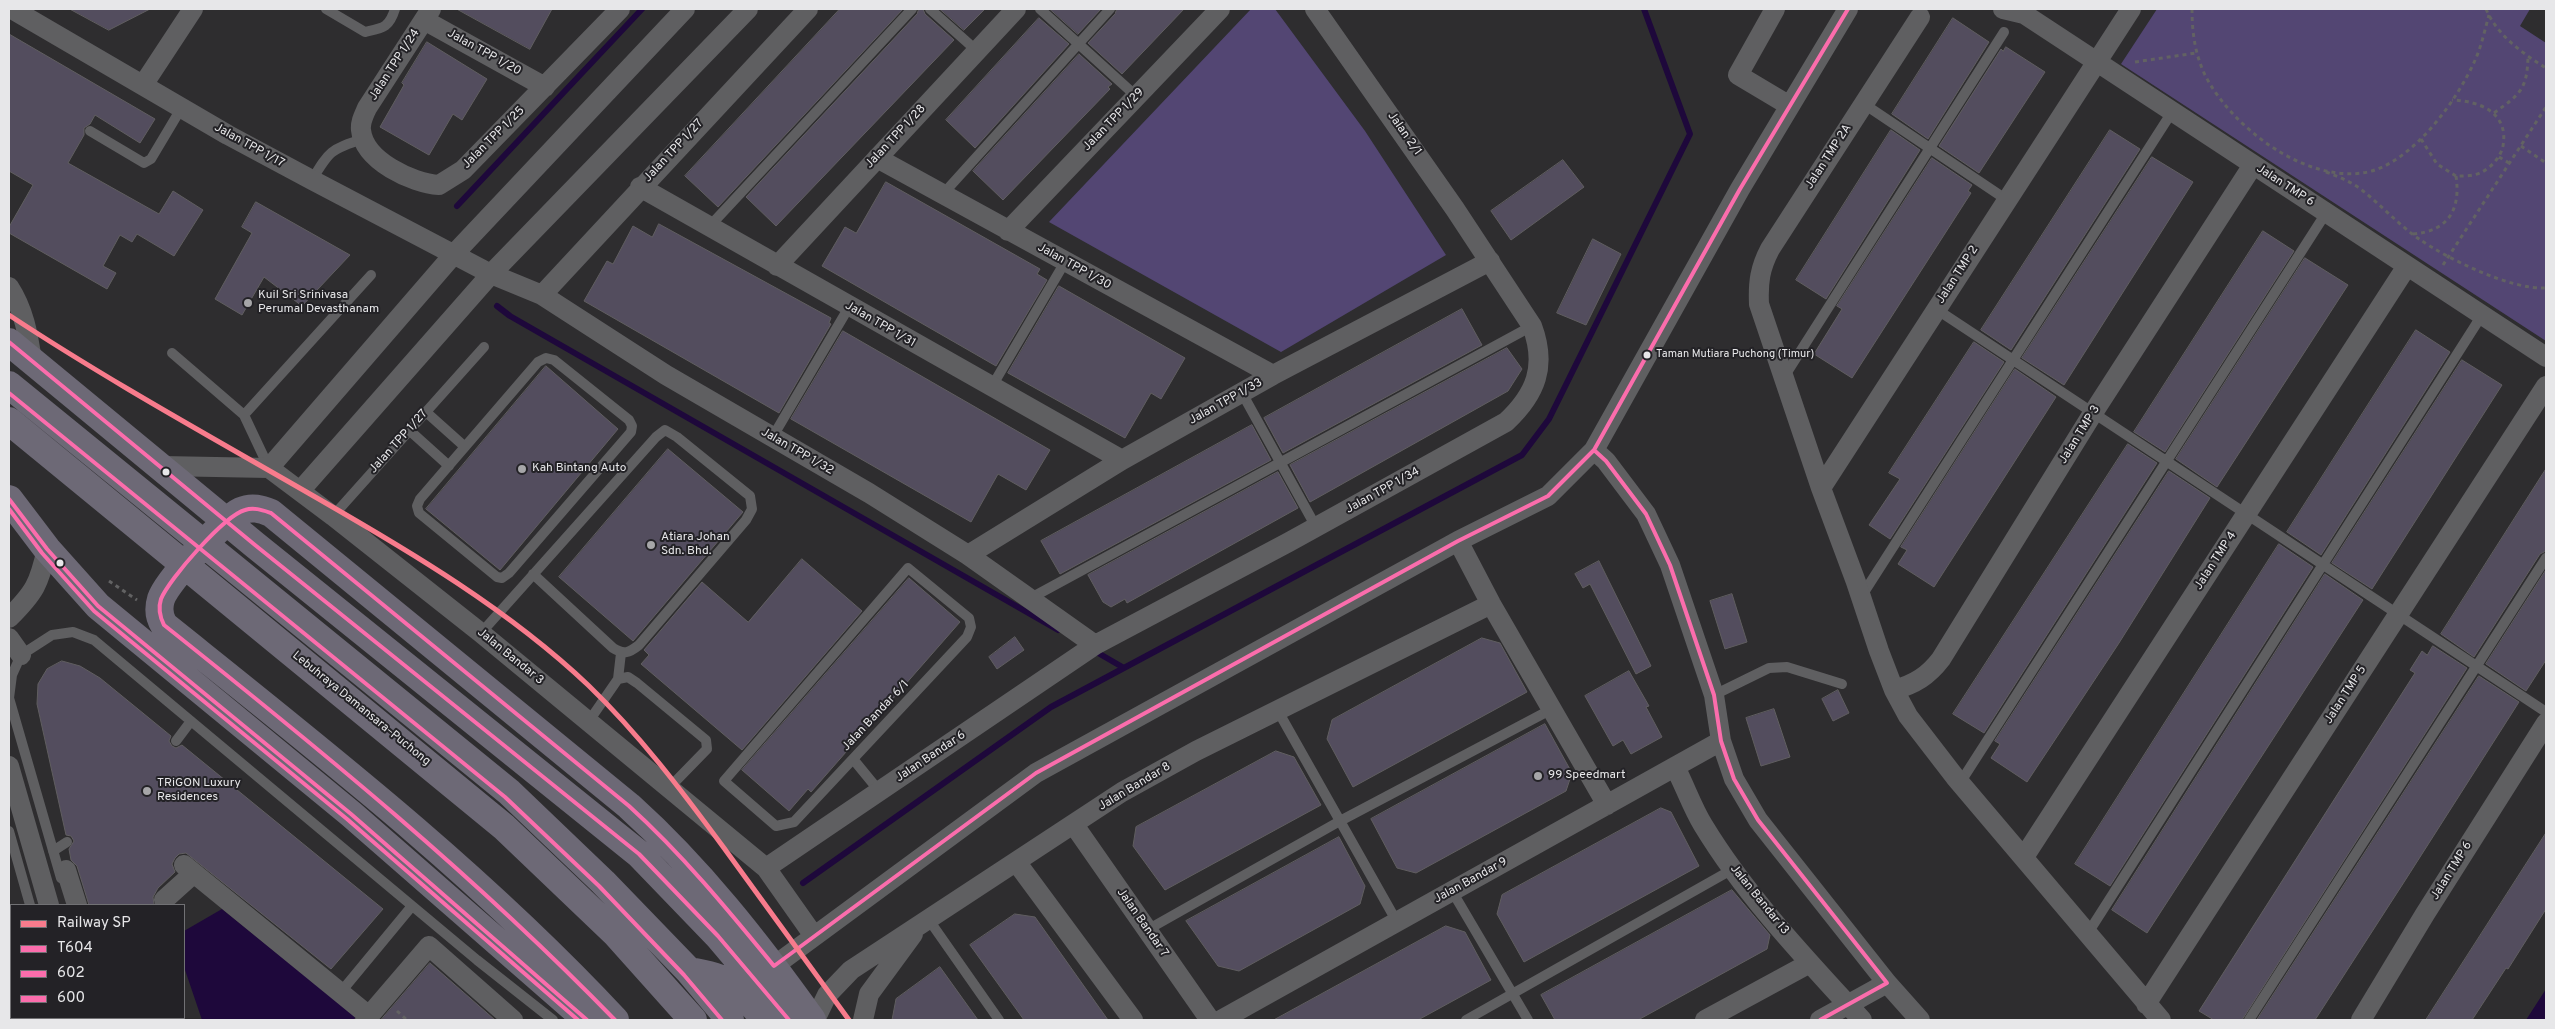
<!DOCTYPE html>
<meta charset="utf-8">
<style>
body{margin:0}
#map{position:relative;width:2555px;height:1029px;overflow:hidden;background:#2e2d2f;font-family:Overpass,sans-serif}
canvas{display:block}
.frame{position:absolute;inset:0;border:10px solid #e7e7e9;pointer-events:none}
.legend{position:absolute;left:10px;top:904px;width:175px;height:115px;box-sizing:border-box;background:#232226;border:1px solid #717174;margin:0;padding:6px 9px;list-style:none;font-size:15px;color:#e7e7e9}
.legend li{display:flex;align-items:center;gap:10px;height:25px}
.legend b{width:25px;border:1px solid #717174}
</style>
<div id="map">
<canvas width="2555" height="1029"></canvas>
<div class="frame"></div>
<ul class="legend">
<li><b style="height:6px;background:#f87b8c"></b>Railway SP</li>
<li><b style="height:6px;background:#fb6dac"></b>T604</li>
<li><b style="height:6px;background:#fb6dac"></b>602</li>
<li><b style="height:6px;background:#fb6dac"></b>600</li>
</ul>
</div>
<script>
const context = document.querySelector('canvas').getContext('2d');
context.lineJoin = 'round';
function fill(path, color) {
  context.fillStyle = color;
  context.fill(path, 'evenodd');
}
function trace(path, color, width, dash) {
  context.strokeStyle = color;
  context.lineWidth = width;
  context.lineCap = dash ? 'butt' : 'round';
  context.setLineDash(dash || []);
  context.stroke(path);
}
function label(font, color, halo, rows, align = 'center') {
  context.font = font + ' Overpass,sans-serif';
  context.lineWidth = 4;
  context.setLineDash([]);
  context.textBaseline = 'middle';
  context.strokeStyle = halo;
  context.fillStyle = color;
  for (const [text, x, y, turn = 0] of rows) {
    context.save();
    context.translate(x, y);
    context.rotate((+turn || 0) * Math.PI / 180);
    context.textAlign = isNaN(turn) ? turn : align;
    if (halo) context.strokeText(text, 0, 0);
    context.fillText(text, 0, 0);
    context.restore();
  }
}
fill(new Path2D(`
 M1251,9H1275L1365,131L1446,255L1281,352L1049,222Z
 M2157,9H2530L2520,26L2546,43V341L2121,64Z`), '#534673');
fill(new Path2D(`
 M222,909L356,1017L353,1020H202L184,967V931Z
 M2546,989V1020H2526Z`), '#1e083b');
trace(new Path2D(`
 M457,206L642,9
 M497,306L510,316L1058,630
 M1093,650L1124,668
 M803,883L1051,707L1522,455L1549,419L1690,134L1644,9`), '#1e083b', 6);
const building = new Path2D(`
 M70,9H150L109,30Z
 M457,9H552L530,49Z
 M840,9H903L718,207L685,176Z
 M919,9H923L925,14L954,40L776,226L746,197L917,14Z
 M940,9H985L964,30Z
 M1050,9H1101L1078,34Z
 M1117,9H1184L1122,74L1088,43L1115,14Z
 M1039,18L1069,44L975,148L946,120Z
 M1953,18L1989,42L1928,139L1892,114Z
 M9,34L155,119L140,143L95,115L90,124L84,128V135L68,163L159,214L173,191L203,210L174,256L137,234L132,242L120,235L103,266L116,273L107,289L9,233V227L33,185L9,171Z
 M427,42L487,79L462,120L453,114L429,155L380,127L404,85L402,83Z
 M2006,47L2045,72L1979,173L1939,146L2001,49L2003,51Z
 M1079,54L1112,84L1108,87L1110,89L1003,200L973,171Z
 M1891,130L1920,150L1826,299L1796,280Z
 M2110,130L2140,149L2011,350L1981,330Z
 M2152,157L2193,182L2064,385L2022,358Z
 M1932,158L1972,185L1968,191L1971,193L1852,378L1814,354L1842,309L1837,306Z
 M1563,160L1584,187L1511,240L1491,211Z
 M886,182L1040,269L1037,274L1047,280L996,366L822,266L845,227L856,233Z
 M256,202L350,255L302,306L264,277L242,315L215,299L252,233L242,227Z
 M659,224L831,318L829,323L831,324L779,413L584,301L607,261L613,264L633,226L652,237Z
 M2263,231L2294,251L2165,452L2134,432Z
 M1593,239L1621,254L1586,325L1557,313Z
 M2305,258L2348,285L2217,487L2176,459Z
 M1059,286L1185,358L1161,399L1151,393L1125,438L1008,373Z
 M1462,309L1482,345L1283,453L1264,418Z
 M2416,330L2450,352L2321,555L2287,532Z
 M843,331L1050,450L1026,490L998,474L971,522L791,419Z
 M1974,342L2004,362L1890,539L1869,525L1900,479L1889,473Z
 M1507,348L1522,369L1508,391L1310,502L1290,465Z
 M2462,360L2502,385L2372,589L2332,563Z
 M546,366L618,429L500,570L426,509Z
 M2015,369L2056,397L1934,587L1898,564L1907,550L1901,547Z
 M1252,425L1271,460L1060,574L1041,541Z
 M2128,444L2157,463L1984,733L1953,714Z
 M668,449L743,512L633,641L559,577Z
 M2546,469V551L2540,554L2474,657L2441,634Z
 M2169,471L2210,498L2119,643L2027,782L1991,758L2000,744L1995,741Z
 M1278,472L1298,508L1127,603L1125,599L1111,607L1103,602L1088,575Z
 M2279,544L2313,567L2110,886L2075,864Z
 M802,559L862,611L742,750L641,664L649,655L644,650L702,582L748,622Z
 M1599,561L1651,666L1636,674L1590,584L1583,588L1575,574Z
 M2546,570V660L2526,691L2486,664Z
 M2325,574L2363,600L2147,933L2112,910Z
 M909,578L960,622L811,792L808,789L789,811L742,770Z
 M1732,594L1747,642L1725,649L1710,601Z
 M1015,637L1024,650L997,669L989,657Z
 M1482,638L1500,643L1527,692L1353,787L1327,739L1332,720Z
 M2433,646L2467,668L2242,1020H2214L2199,1011L2415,673L2410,670L2422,651L2427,655Z
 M62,661L80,666L100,678L171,736L169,741L172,746L176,748L182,745L383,909L331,969L186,853L179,854L175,858L172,864L175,872L158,888L153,897L154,905H89L77,866L71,860L69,849L74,841L71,836L66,835L37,704L38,684L47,669Z
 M1629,671L1649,706L1646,707L1662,737L1631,754L1623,740L1613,746L1585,696Z
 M2479,676L2519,702L2406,879L2315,1020H2257Z
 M1838,690L1849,713L1833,721L1822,699Z
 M1774,709L1790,757L1761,766L1746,718Z
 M1545,724L1572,773L1566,791L1416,873L1397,868L1371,819Z
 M1276,751L1294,757L1321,805L1165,890L1133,846L1136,827Z
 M1661,808L1671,812L1699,866L1524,962L1497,914L1502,895Z
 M2546,833V909L2508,969L2506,968L2472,1020H2426Z
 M1339,837L1365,886L1360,904L1239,971L1218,966L1186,921Z
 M1732,890L1770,935L1767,949L1638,1020H1555L1541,995Z
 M1015,914L1035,917L1108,1020H1024L970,945Z
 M1446,926L1465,932L1491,980L1418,1020H1274Z
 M430,963L495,1020H381Z
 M940,967L978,1020H892L896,999Z`);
fill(building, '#534d5e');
trace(building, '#605e60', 1);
trace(new Path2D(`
 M2192,9C2192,32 2195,54 2205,75C2231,126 2302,181 2362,173C2410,167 2458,100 2476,58C2482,44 2485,29 2489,15
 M2486,9C2497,35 2522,53 2546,68
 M2135,62L2196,53
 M2494,113C2520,94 2527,90 2528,57
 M2421,139L2437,164L2456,176C2464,176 2475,176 2482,172C2492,167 2501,156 2503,146C2509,113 2480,101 2452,100
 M2521,146L2546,163
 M2499,157L2509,163
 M2326,172C2339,177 2352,182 2363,191C2382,206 2399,225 2419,239C2448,259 2511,290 2546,288
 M2413,234C2448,231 2461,210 2456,176
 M2443,265L2546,107
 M109,581L137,600
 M397,1011L407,1020`), '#626263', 3, [4, 4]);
trace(new Path2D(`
 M326,9L365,32C383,28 389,28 395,9
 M930,9L977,51
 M1040,9L1136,96
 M1864,104L2007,200
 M90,131L144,163L151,159L182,107
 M312,180C329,151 331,149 363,139
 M943,194L1110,9
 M708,228L912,9
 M1936,309L2546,712
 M172,353L244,415L269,468
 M546,358L554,360L629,420L632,426L631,432L509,573L502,578L497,577L419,513L417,506L420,499L538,362Z
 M1784,377L2004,32
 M991,388L1065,262
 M1242,393L1316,527
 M426,412L464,446
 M244,415L371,275
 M409,430L449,466
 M772,438L849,307
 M333,516L484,347
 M908,568L969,618L971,627L967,637L794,822L776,826L724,781Z
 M1861,597L2172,112
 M1029,599L1532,326
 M481,633L656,437L665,430L677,437L750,496L752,509L746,520L639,645C629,653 624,655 613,648L533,574
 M618,679L628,677L637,683L706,740L707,749L669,788
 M1714,695L1769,668L1787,667L1842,684
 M1278,711L1397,922
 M589,721L618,679L621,653
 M176,741L191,721
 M853,759L880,792
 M1960,783L2326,213
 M9,831L30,905
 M53,851L67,842
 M61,878L9,698L12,675L21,655L52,635L73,632L94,640L477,960L553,1020
 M1452,891L1528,1020
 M929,920L999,1020
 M1147,930L1340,821L1552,709
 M2088,933L2482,315
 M340,993L412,906
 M61,1018L62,1020
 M1466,1020L1733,869
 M2249,1020L2546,558`), '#5f5f61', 10);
trace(new Path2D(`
 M12,9L228,135L312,180L491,274L542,295L666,375L869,493L968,555L1095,645
 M431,9L367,108C364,115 360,122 361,130C364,161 412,183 439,185L463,170L620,9
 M1775,9L1738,75L1790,106
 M2003,9L2024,14L2546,357
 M1920,17L1770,249C1760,268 1758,282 1759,304L1821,488L1856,582L1879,651L1894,690L1908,716L1955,777L2161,1020
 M424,20L545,87
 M143,85L193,9
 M877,158L1273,375
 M640,187L1122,460
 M1008,231L1220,9
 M777,266L1016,9
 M9,287C24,310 28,334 32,361
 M542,295L808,9
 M1594,450L1606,461L1646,514L1670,565L1714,695L1721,741L1734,779L1758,820L1887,983L1920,1020
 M162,466L269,468L333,516L481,633L766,868L814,936
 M269,468L454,254L685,9
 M1821,488L2131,9
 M300,491L491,274L748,9
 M1458,541L1491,604L1607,805
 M968,555L1122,460L1273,375L1490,261
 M9,618C35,592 39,584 47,549
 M9,638L21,655
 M1894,690C1915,684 1928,676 1941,659L2093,413L2253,165
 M9,766L49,905
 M1675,767C1685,786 1692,807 1703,825C1746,896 1806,959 1862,1020
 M1074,825L1210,1020
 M2024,857L2407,266
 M1017,863L1133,1020
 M184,865L369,1016L365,1020
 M766,868L1095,645L1289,542L1506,422C1536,394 1547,366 1532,326L1455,209L1315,9
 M66,870L77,905
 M164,900L194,873
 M774,966L1036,773L1458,541L1548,496L1594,450L1740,189L1848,9
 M2146,1004L2546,386
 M369,1016L429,946L513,1020
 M81,1018L82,1020
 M110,1018V1020
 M815,1020L827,995L851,970L1122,792L1196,751L1491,604
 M863,1020L869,994L913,934
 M1221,1020L1721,741
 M1705,1020L1810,963
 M1820,1020L1887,983
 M2361,1020L2425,914L2546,723`), '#5f5f61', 20);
trace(new Path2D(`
 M9,342L255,545L639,854L718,936L789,1020
 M9,385L509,792L603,882L689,971L730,1020
 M9,421L504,827L616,934L693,1020
 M9,499L47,549L98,606L351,814L587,1020
 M689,971C729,977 736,984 761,1015
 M615,1020C479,874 320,750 164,625C159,617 158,609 161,599C167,581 224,519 241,511C252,506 261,509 271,513L629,806C699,869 757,943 812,1020`), '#6d6976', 28);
trace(new Path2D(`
 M1594,450L1606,461L1646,514L1670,565L1714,695L1721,741L1734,779L1758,820L1887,983L1820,1020
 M615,1020C475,876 321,750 164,625C160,617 158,608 161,599C169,579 224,516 245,510C254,507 262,510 271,513L629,806C683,855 728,910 774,966L1036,773L1458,541L1548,496L1594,450L1740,189L1848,9`), '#fb6dac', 4);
trace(new Path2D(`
 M9,342L255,545L639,854L718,936L789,1020
 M9,499L47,549L98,606L351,814L587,1020`), '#fb6dac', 4);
trace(new Path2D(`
 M9,393L505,797L599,886L684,975L722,1020
 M9,509L42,553L94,611L347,819L578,1020`), '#fb6dac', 4);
trace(new Path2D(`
 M9,315C109,381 213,438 317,498C411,552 509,610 588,685C639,734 682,791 724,848C766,905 807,963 849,1020`), '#f87b8c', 5);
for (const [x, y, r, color] of [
 [248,303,5,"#a6a6a8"],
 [1647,355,4.5,"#e7e7e9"],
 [522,469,5,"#a6a6a8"],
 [166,472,4.5,"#e7e7e9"],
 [651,545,5,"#a6a6a8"],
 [60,563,4.5,"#e7e7e9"],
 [1538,776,5,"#a6a6a8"],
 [147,791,5,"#a6a6a8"]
]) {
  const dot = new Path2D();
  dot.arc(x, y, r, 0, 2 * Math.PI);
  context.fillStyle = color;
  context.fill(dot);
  trace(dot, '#232226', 2);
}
label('11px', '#e7e7e9', '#232226', [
 ["Taman Mutiara Puchong (Timur)",1656,355]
], 'left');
label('12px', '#e7e7e9', '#232226', [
 ["Jalan TPP 1/20",484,53,29],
 ["Jalan TPP 1/24",395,65,-57],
 ["Jalan TPP 1/29",1114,120,-46],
 ["Jalan 2/1",1404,134,55],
 ["Jalan TPP 1/28",896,137,-47],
 ["Jalan TPP 1/25",494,138,-45],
 ["Jalan TPP 1/17",249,146,29],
 ["Jalan TPP 1/27",674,151,-47],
 ["Jalan TMP 2A",1829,157,-57],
 ["Jalan TMP 6",2285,186,33],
 ["Jalan TPP 1/30",1074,267,29],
 ["Jalan TMP 2",1958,275,-57],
 ["Jalan TPP 1/31",880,325,30],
 ["Jalan TPP 1/33",1226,402,-29],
 ["Jalan TMP 3",2080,435,-58],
 ["Jalan TPP 1/27",399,442,-48],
 ["Jalan TPP 1/32",797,452,30],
 ["Jalan TPP 1/34",1383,491,-29],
 ["Jalan TMP 4",2216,561,-57],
 ["Jalan Bandar 3",510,657,39],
 ["Jalan TMP 5",2346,695,-57],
 ["Lebuhraya Damansara–Puchong",361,709,39],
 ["Jalan Bandar 6/1",876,716,-47],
 ["Jalan Bandar 6",931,757,-34],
 ["Jalan Bandar 8",1135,787,-31],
 ["Jalan TMP 6",2452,871,-58],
 ["Jalan Bandar 9",1471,881,-29],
 ["Jalan Bandar 13",1759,900,51],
 ["Jalan Bandar 7",1142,923,55]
]);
label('12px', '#e7e7e9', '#232226', [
 ["Kuil Sri Srinivasa",258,296],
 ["Perumal Devasthanam",258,310],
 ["Kah Bintang Auto",532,469],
 ["Atiara Johan",661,538],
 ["Sdn. Bhd.",661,552],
 ["99 Speedmart",1548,776],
 ["TRiGON Luxury",157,784],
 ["Residences",157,798]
], 'left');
</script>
